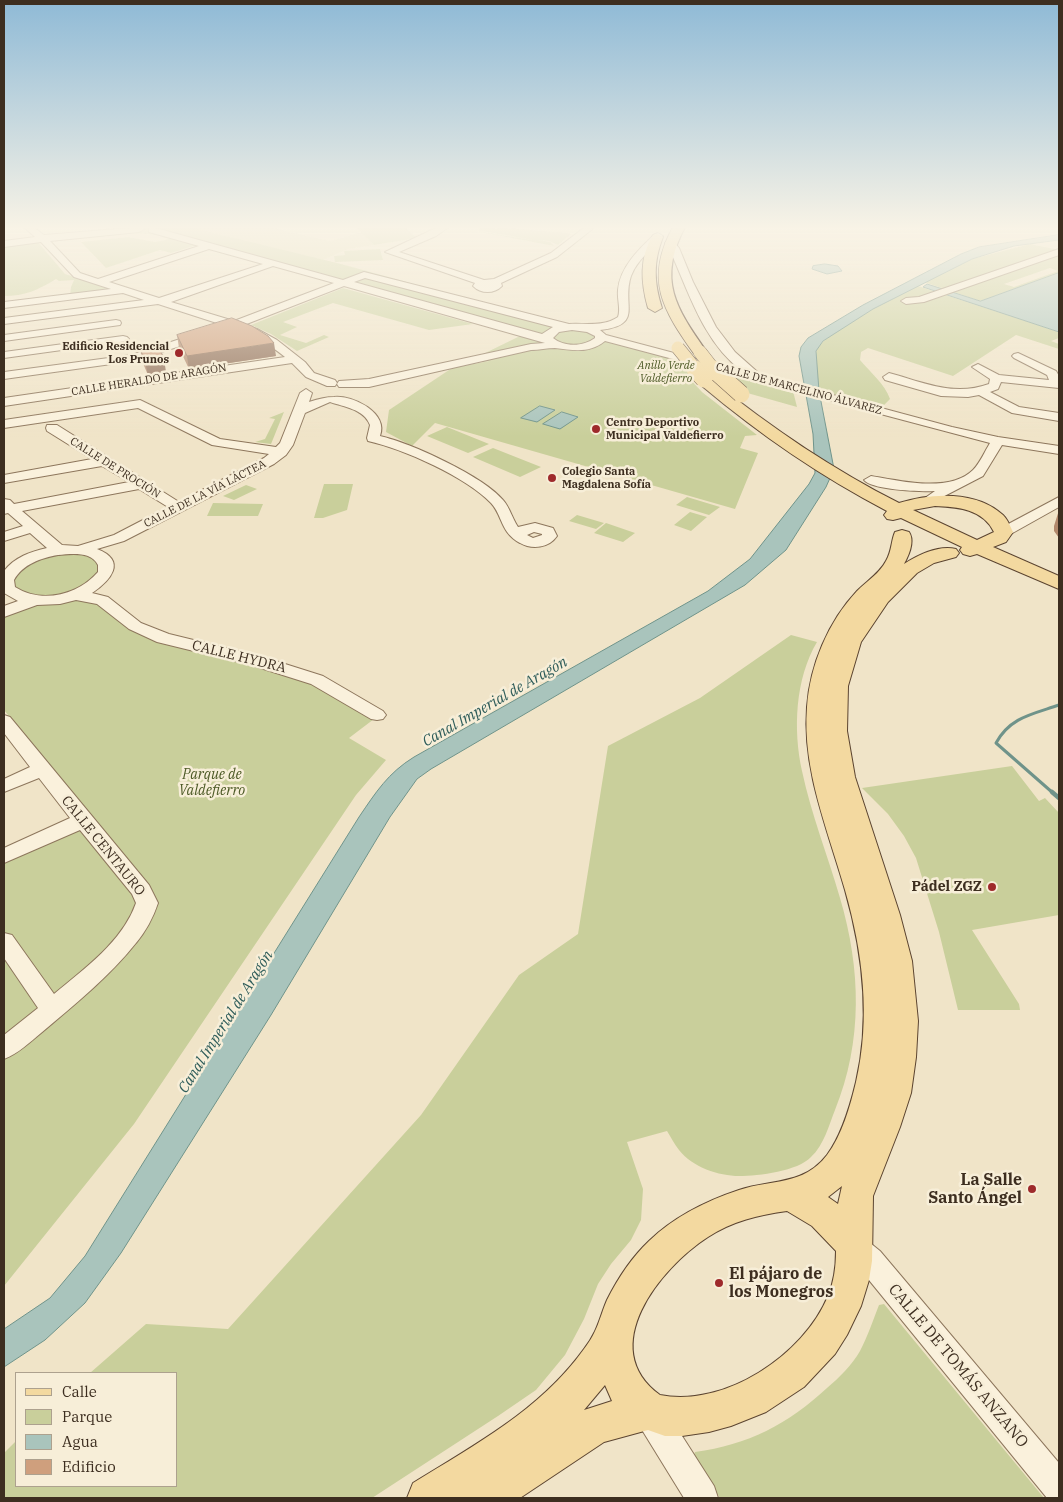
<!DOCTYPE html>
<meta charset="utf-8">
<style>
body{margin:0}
#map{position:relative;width:1063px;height:1502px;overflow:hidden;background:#f0e4c8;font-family:"IBM Plex Serif",serif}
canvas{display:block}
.frame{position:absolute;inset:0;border:5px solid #3d2e20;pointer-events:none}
.legend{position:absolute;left:15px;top:1372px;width:162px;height:115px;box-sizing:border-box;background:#f7eed8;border:1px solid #ada18e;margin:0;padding:6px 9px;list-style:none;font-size:15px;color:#3d2e20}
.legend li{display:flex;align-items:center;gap:10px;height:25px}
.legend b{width:25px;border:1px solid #ada18e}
</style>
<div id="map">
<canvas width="1063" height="1502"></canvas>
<div class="frame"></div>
<ul class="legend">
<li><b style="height:6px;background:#f3d9a0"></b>Calle</li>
<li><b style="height:14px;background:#c9cf9b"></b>Parque</li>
<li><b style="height:14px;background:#a9c4bc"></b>Agua</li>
<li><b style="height:14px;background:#cf9f7d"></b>Edificio</li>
</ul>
</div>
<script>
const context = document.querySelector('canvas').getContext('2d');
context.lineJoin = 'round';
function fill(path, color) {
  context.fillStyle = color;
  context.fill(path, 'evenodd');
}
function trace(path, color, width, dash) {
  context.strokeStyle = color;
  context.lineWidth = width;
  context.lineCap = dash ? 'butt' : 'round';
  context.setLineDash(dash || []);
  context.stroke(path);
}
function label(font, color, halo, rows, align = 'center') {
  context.font = font + ' "IBM Plex Serif",serif';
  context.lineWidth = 5;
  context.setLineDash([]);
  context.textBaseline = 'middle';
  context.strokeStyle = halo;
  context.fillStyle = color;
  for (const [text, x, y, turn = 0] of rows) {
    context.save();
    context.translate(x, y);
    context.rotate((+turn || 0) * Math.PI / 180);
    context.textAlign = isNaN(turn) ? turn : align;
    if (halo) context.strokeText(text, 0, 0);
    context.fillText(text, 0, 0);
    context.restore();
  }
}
fill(new Path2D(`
 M187,227H268L330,241L362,232L374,245L348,249L323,260Z`), '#e6deb5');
fill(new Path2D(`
 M123,227H189L341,264L792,387L797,407L687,376L702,392L757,435L745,436L740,448L758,453L735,509L435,423L412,446L386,432L389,410L452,368L500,359L483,362L477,357L520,336L200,244L171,253L160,250L106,268L81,242L128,237L155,242L170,239L156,235L126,232Z
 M356,227H404L417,238L374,245Z
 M481,227L502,229L490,227L570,233L567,234H571L558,245L549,241L538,240L550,242L554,246L475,231L533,240L478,230Z
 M38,242L65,274L114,289L70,296L71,287L74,280L59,281L56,279C38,290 25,296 4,296V246Z
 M1030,244L1059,250V273L980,301L924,282L972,259ZM1050,268L1058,271L1014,287L1004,284Z
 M380,249L383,260L335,262L334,256L345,255L344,251Z
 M918,286L1059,332V338L1051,341L1059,344V349L1016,335L953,376L868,348L861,352L860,360C870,372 885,384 890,399L883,406L819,391C818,382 814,356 817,349C826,332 898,295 918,286Z
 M343,288L473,324L429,330L333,303L283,322L297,327L280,335L306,343L324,335L329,337L297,351L271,334L251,325Z
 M284,412L271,444L255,442L265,439L275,419L269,418Z
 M447,427L489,444L468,453L427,436Z
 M493,448L541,467L520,477L473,457Z
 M324,484H353L347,510L323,518H314Z
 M246,485L257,489L234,500L223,496Z
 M687,497L720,507L709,515L676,505Z
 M213,503L263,504L258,516H207Z
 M690,512L707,517L691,531L674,525Z
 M577,515L604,523L596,529L569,521Z
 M606,523L635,533L623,542L594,533Z
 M66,553L86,555L99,561L101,571C96,576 91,584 85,587C66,596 29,603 14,585L15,575L35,560Z
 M80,598L91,599L128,627L256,664L321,687L374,719L349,738L386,760L356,795L134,1124L4,1286V859L92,820L4,710V614L16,607Z
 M791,635L817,642C795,679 793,730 802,771C811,814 828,856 840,898C861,969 863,1041 835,1110C829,1125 824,1145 811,1157C798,1171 759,1176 739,1176C719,1176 692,1167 679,1150C674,1144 671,1137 667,1131L627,1142L643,1189L641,1220L631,1240L611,1264L598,1284L584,1319L565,1355L536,1390L498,1416L372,1498H4V1453L16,1441V1486H176V1373H90L146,1324L228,1329L421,1115L519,975L578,934L608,746L700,698Z
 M1012,766L1039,801L1045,798L1059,813V915L972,930L1019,1004L1020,1010H958L939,932L916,858L904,836L888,814L862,788Z
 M884,1304L1044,1498H720L693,1457L695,1452C748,1445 788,1424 827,1388C839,1378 852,1365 860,1351C868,1336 873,1320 879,1305Z`), '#c9cf9b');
const water = new Path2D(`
 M1059,235V240L1014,246L972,259L873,309L823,341L816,351L819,391L834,469L826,487L786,550L745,585L431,769L417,779L390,817L271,1015L121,1253L85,1303L45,1340L4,1367V1329L50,1298L85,1256L359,817C376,792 388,773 414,757L708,591L750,559L809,484L815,473L813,434L799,356L801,347L808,338L863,305L961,254L979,247Z
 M825,264L838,266L842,271L827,274L812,269L813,266Z
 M1059,273V332L923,287L927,284L980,301Z
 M540,406L555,410L537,422L521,418Z
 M562,412L578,417L560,429L543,424Z`);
fill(water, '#a9c4bc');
trace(water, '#6f938a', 1);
trace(new Path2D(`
 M1053,793L996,743C1010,717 1033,714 1059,705`), '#6f938a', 3);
trace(new Path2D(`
 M1052,792L1059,798`), '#6f938a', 4.5);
const minor = new Path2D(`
 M24,227H33L44,235L142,227L144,229L139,232L50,241L80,273L98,279L199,246L149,232V228L152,227L343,280L364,272L569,324C585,323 603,327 618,317C621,309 617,299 618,290C620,267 639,249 655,234L658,233L663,236C652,249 637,260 631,276C621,305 645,325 600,330L606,335L742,371C703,342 688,290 669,248L665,243L667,241H673L679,248L693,282L716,327L735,352L762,376L952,427L998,437L1059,446V454L1002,445L983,476L929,504L924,503L922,500L935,491C922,492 872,490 864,480L871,476C900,481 950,493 973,470C980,463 985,451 990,443L605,341C589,354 573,350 555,348C547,348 539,350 531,350L369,387H339L337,384L339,381L369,379L531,344L545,343L344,286L244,325L257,329L277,340L305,362L314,373L335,380L337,383L335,386H327L306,377L292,363L4,406V398L285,357C269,344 254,335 234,329L133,361L4,379V372L131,355L223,325L158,304L4,324V318L144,300L123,293L4,308V302L111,289L74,277L41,242L4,247V241L35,237ZM209,249L263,264L159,298L109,282ZM273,266L334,283L234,321L171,302ZM365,278L553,327L542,334L354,282ZM572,330L587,332L595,336V338C583,347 564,347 553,338L559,332Z
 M438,227H449L436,236L399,252L484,280L494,279L551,253L585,227H595L557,257L501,283L502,286C494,294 481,294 473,286L475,283L385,252Z
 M1059,249V255L924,302L906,304L901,301L906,298L919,297Z
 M116,320L120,321L121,323L120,325L4,341V335Z
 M123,336L127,337L129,339L127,341L4,358V352Z
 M1018,353L1056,371L1059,376V388L1001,382L998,389L990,392L1019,407L1059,413V421L1012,413L979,395L968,397L941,396L885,380L883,377L889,373C923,382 953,397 989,384L990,379L972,367L978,364L999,375L1049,380L1047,375L1014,358L1012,356L1014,354Z
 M306,389L312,393L309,402C318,399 326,397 334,397C353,395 389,413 380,436C411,443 483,476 503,500C510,508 512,518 518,527L535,523L553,528L557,536C549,548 532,550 520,543C500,532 503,516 491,503C466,477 404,449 368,441L367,438L370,425C364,409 344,407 330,402L305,413L293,445L286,455L274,464L124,541L97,549C128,561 110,581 92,593L108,597L141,623L169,634L263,657L323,676L383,711L386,715L383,719L377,720L371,719L311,684L251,665L157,642L129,629L97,604L76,600L60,604L37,605L4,617V606L18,601L4,593V571C15,557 30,552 47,548L30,533L4,541V532L23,526L8,513L4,514V499L10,500L14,504L129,482L102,466L4,483V475L92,459L47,431L46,428L47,425H57L179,502L264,458L269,454L212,445L138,408L4,428V420L140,400L220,439L276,447L280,443L300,393ZM139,489L168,507L114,535L78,546L62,545L22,511ZM534,532L542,534V535L533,538L527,535ZM58,555C71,554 91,551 98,565V572C78,595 42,604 15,587L14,580C23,564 41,558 58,555Z
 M1059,497V507L1009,535H999L997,532L999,529Z
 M4,715L10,717L149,885L158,903C153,918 146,931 136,943C109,977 74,1005 41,1033C30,1042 18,1054 4,1059V1035L38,1008L4,958V933L12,935L54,994C84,969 123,941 136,903L132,894L80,830L4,863V848L70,818L39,778L4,792V779L30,767L4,733Z
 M854,1234L864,1238L880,1251L1059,1463V1498H1047L860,1269L844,1256L840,1247L844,1238Z
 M650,1398L661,1403L714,1486L718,1498H684L639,1425L634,1414L639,1403Z`);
const major = new Path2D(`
 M673,227H685C657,280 676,308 707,352L705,355H695C663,310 644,280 673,227Z
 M657,234L663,237C653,262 654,283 662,308L655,312L648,308C641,283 639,258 653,235Z
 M707,378L712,380C770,427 832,469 899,503C931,493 976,490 1003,515C1008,520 1010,526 1013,532L1006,542L993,547L1059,576V589L977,554L970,556L963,554L960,550L962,547L901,518L893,520L887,519L884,515L887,511C820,476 759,434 702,386L699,383L702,380ZM935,506C958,507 983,509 994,532L977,540L913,510Z
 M902,530L909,532C915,541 909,555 904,564C918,555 939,545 956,549L959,553L956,557L934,563L917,573L888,602L861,642L848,686L847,731L855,777L900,915L912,961L918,1021L916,1057L911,1093L900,1127L873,1196L872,1261L869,1280L861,1306L847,1335L835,1354L804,1387L766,1412L731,1426L709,1432L682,1436H665L648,1430L604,1442L520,1498H407L413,1483C476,1444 540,1410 584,1349C598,1331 599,1319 607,1300C618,1278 632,1257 649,1241C675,1216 706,1201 739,1190C772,1179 803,1186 827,1155C842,1135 850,1107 856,1082C871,1018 863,953 845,890C828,830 802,770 807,707C810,665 828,622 857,591C867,581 880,573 886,561C892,551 891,541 895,532ZM842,1186L838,1204L828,1197ZM787,1211L812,1226L836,1251C836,1266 834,1282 828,1296C804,1355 724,1408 660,1395C595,1348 660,1268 708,1237C732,1221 759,1215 787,1211ZM605,1385L612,1401L584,1410Z`);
trace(minor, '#8d765c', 2);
trace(major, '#5b4430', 2);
fill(minor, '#faf1dc');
fill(major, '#f3d9a0');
const majorBridgeFar1 = new Path2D(`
 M678,348L696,370
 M700,352L714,370`);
const majorBridge = new Path2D(`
 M695,369L704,379
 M713,369L741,394`);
trace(majorBridgeFar1, '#5b4430', 14, []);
trace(majorBridge, '#5b4430', 18, []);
trace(majorBridgeFar1, '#f3d9a0', 13);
trace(majorBridge, '#f3d9a0', 17);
fill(new Path2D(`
 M177,335L276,356L189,369L179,348Z
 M140,348L166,372L148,375L142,361Z
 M1059,510V538L1054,531V526Z`), '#b2896c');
fill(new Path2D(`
 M274,343L276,356L189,369L187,356Z
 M164,359L166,372L148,375L145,362Z`), '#916f58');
const building = new Path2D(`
 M232,318L252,326L268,336L274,343L187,356L177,335Z
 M157,342L164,359L145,362L140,348Z`);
fill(building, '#cf9f7d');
trace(building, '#916f58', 1);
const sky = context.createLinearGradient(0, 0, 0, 437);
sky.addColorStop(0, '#8fbad6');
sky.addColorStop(0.52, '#f8f3e6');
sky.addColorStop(1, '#f8f3e600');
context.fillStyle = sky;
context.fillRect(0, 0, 1063, 437);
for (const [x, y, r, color] of [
 [179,353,5,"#9e2a2b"],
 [596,429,5,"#9e2a2b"],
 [552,478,5,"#9e2a2b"],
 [992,887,5,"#9e2a2b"],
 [1032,1189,5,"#9e2a2b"],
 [719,1283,5,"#9e2a2b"]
]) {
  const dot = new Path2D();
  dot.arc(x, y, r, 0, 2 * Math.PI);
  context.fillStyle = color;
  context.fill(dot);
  trace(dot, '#f7eed8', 2);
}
label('bold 11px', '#3d2e20', '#f7eed8', [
 ["Edificio Residencial",169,347,"right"],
 ["Los Prunos",169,360,"right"],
 ["Centro Deportivo",606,423],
 ["Municipal Valdefierro",606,436],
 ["Colegio Santa",562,472],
 ["Magdalena Sofía",562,485]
], 'left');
label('italic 11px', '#4d5a26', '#f7eed8', [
 ["Anillo Verde",666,366],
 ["Valdefierro",666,379]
]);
label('11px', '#3d2e20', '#f7eed8', [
 ["CALLE HERALDO DE ARAGÓN",149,380,-9],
 ["CALLE DE MARCELINO ÁLVAREZ",799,389,15],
 ["CALLE DE PROCIÓN",115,468,32],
 ["CALLE DE LA VÍA LÁCTEA",205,494,-27]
]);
label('14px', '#3d2e20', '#f7eed8', [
 ["CALLE HYDRA",239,657,14],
 ["CALLE CENTAURO",103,846,51]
]);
label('italic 14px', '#4d5a26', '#f7eed8', [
 ["Parque de",212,775],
 ["Valdefierro",212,791]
]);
label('bold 14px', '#3d2e20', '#f7eed8', [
 ["Pádel ZGZ",982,887]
], 'right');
label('italic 15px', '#2f5d5a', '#f7eed8', [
 ["Canal Imperial de Aragón",495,702,-30],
 ["Canal Imperial de Aragón",226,1022,-58]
]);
label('bold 16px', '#3d2e20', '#f7eed8', [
 ["La Salle",1022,1180],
 ["Santo Ángel",1022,1198],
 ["El pájaro de",729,1274,"left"],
 ["los Monegros",729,1292,"left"]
], 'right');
label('16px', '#3d2e20', '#f7eed8', [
 ["CALLE DE TOMÁS ANZANO",958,1366,50]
]);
</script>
